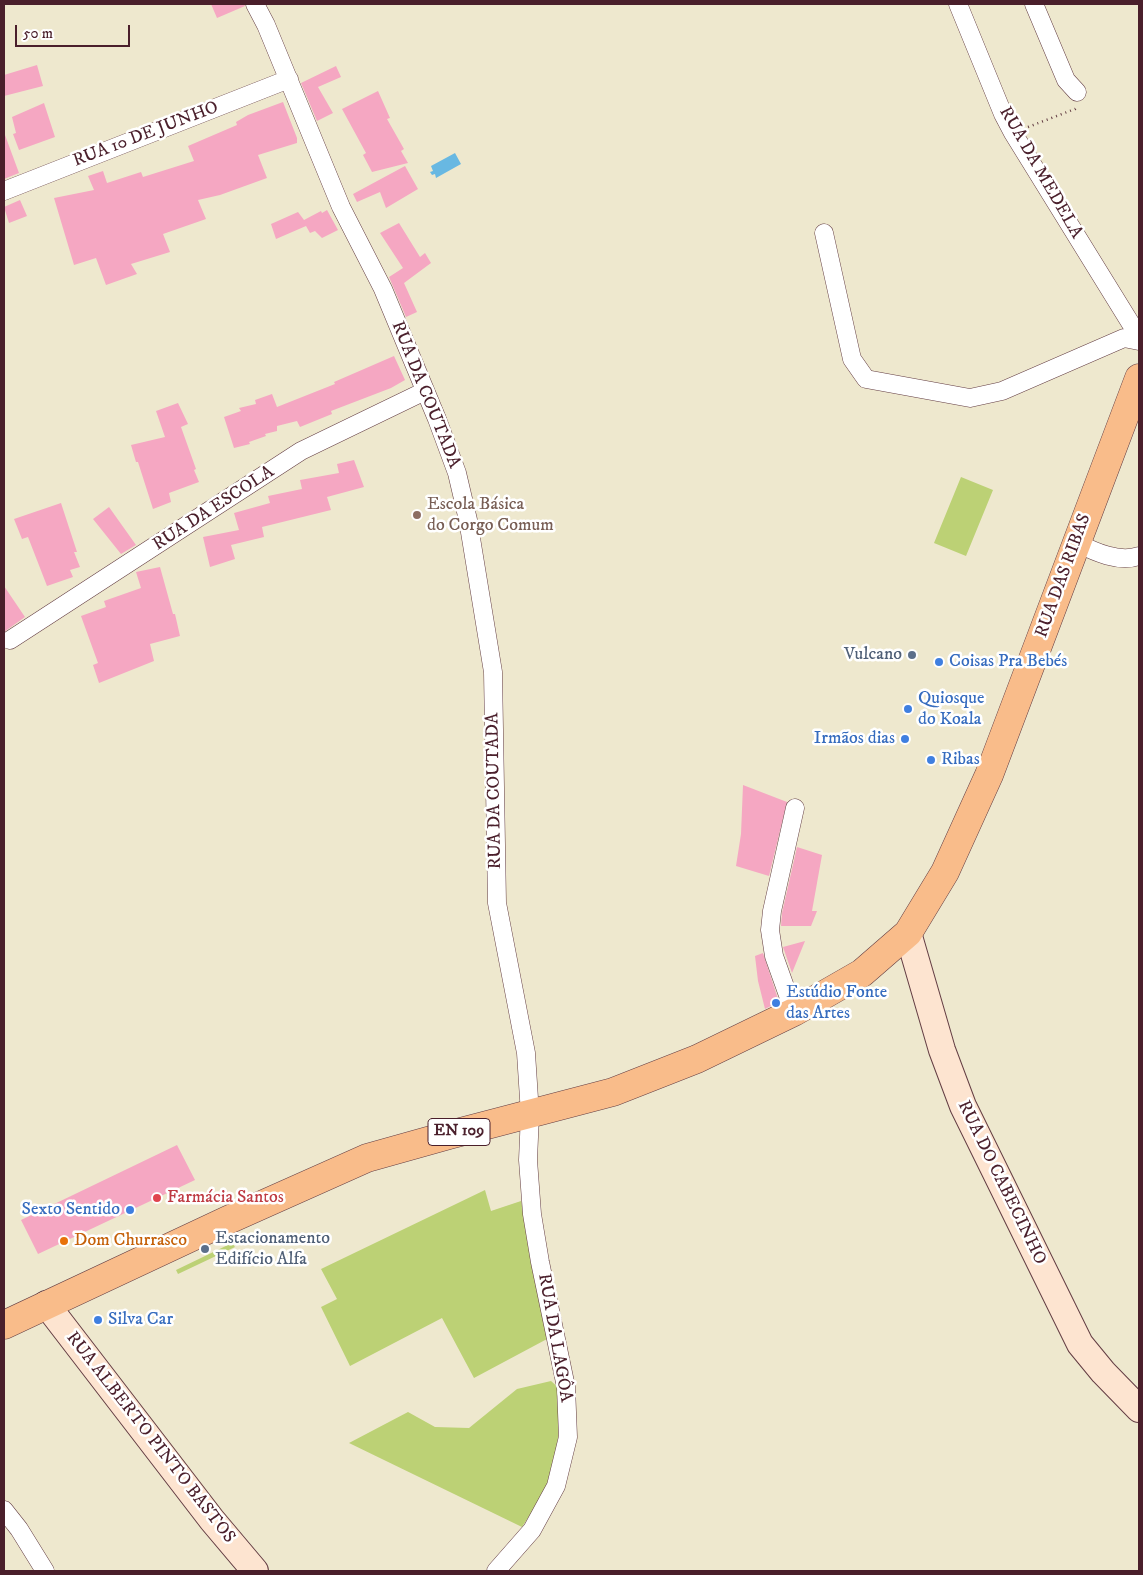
<!DOCTYPE html>
<meta charset="utf-8">
<style>
body{margin:0}
#map{position:relative;width:1143px;height:1575px;overflow:hidden;background:#eee8ce;font-family:"IM FELL DW Pica",serif}
canvas{display:block}
.frame{position:absolute;inset:0;border:5px solid #4a1f2b;pointer-events:none}
.scale{position:absolute;left:15px;top:25px;width:115px;height:22px;box-sizing:border-box;border:2px solid #4a1f2b;border-top:0;padding-left:6px;font-size:15px;line-height:18px;white-space:nowrap;color:#4a1f2b;-webkit-text-stroke:4px #fff;paint-order:stroke}
</style>
<div id="map">
<canvas width="1143" height="1575"></canvas>
<div class="frame"></div>
<div class="scale">50 m</div>
</div>
<script>
const context = document.querySelector('canvas').getContext('2d');
context.lineJoin = 'round';
function fill(path, color) {
  context.fillStyle = color;
  context.fill(path, 'evenodd');
}
function trace(path, color, width, dash) {
  context.strokeStyle = color;
  context.lineWidth = width;
  context.lineCap = dash ? 'butt' : 'round';
  context.setLineDash(dash || []);
  context.stroke(path);
}
function label(font, color, halo, rows, align = 'center') {
  context.font = font + ' "IM FELL DW Pica",serif';
  context.lineWidth = 5;
  context.setLineDash([]);
  context.textBaseline = 'middle';
  context.strokeStyle = halo;
  context.fillStyle = color;
  for (const [text, x, y, turn = 0] of rows) {
    context.save();
    context.translate(x, y);
    context.rotate((+turn || 0) * Math.PI / 180);
    context.textAlign = isNaN(turn) ? turn : align;
    if (halo) context.strokeText(text, 0, 0);
    context.fillText(text, 0, 0);
    context.restore();
  }
}
fill(new Path2D(`
 M961,477L993,490L966,556L934,543Z
 M485,1190L491,1211L521,1201L547,1339L474,1378L442,1318L350,1366L321,1307L337,1299L321,1269Z
 M232,1243L235,1247L178,1274L176,1270Z
 M551,1381L560,1389C560,1424 559,1461 543,1494C537,1505 529,1516 522,1527L349,1443L408,1412L435,1427L469,1428L517,1389Z`), '#bcd175');
fill(new Path2D(`
 M455,153L461,164L436,178L435,174L432,175L430,172L433,171L431,166Z`), '#68b8e2');
fill(new Path2D(`
 M211,4H244L245,6L217,18Z
 M37,65L43,86L4,96V75Z
 M336,66L341,77L318,87L333,113L317,121L301,83Z
 M378,91L390,118L387,119L404,149L401,151L408,163L372,172L363,155L366,153L342,109Z
 M283,102L297,138V143L258,155L267,178L220,195L198,200L206,219L163,234L170,252L131,264L137,274L106,285L96,258L74,265L54,198L94,190L88,176L103,171L107,183L141,172L143,177L194,161L188,146L237,125L236,122L248,115Z
 M44,103L55,137L19,150L13,134L16,133L12,117Z
 M5,135L19,173L4,179V136Z
 M405,166L418,189L386,208L380,192L357,202L353,194Z
 M20,200L27,216L9,223L4,207Z
 M327,210L338,230L322,238L315,231L310,233L306,226L276,239L271,224L298,212L304,220L321,211L322,213Z
 M399,223L420,257L425,253L431,263L404,283L417,312L406,317L389,277L403,268L380,233Z
 M394,356L405,380L391,388L331,411L332,414L300,427L297,421L277,426V431L265,434L266,436L249,442L250,444L234,448L224,417L241,411L239,408L256,404L255,400L272,394L277,407L335,384L334,382Z
 M178,403L188,424L181,427L196,469L194,470L199,482L169,493L171,502L153,509L138,462H136L131,445L165,437L156,411Z
 M354,460L364,487L327,497L331,510L262,527L264,537L231,545L235,559L210,567L203,537L239,530L234,513L270,503L268,496L302,489L300,480L339,473L337,464Z
 M61,503L77,552H74L80,567L70,570L73,577L47,586L28,537L22,539L14,519Z
 M109,507L136,545L121,554L93,519Z
 M160,567L173,614H175L180,636L150,644L154,661L99,683L93,665L98,663L81,616L106,607L104,601L141,588L136,572Z
 M4,586L25,617L4,632Z
 M743,785L787,802L769,876L736,866L741,834Z
 M797,847L822,855L812,911H817L811,926H781L782,913Z
 M805,941L792,973L783,947Z
 M763,953L779,1002L765,1009L758,981L755,956Z
 M177,1145L195,1180L38,1254L21,1220Z`), '#f5a7c2');
const street = new Path2D(`
 M255,4L266,25L341,207L383,289L437,419L457,473L468,520L493,672L497,903L526,1053L530,1114L528,1160L532,1214L540,1262L566,1387L568,1437L556,1486L532,1530L496,1571
 M958,4L1003,114L1013,133L1131,324L1139,332
 M1034,4L1066,80L1077,92
 M4,191L289,79
 M824,233L852,359L866,379L970,398L1002,391L1124,338L1139,341
 M1077,543C1095,552 1119,563 1139,556
 M10,640L301,451L425,391
 M794,1012L774,956L770,930L772,911L795,808
 M4,1510L19,1529L45,1571`);
const secondary = new Path2D(`
 M908,933L942,1050L963,1106L1080,1344L1103,1372L1139,1409
 M46,1304L212,1520L255,1571`);
const primary = new Path2D(`
 M4,1325L228,1220L367,1158L449,1135L613,1092L697,1059L794,1012L862,973L908,933L945,872L989,775L1139,378`);
trace(street, '#633d43', 19);
trace(secondary, '#633d43', 28);
trace(primary, '#633d43', 29);
trace(new Path2D(`
 M1028,127L1075,109L1076,108`), '#633d43', 2.5, [1, 4]);
trace(street, '#fff', 18);
trace(secondary, '#fde4d0', 26);
trace(primary, '#f9bc8a', 28);
for (const [x, y, r, color] of [
 [417,515,5,"#8d6e63"],
 [912,655,5,"#5c6f8a"],
 [939,662,5,"#3f7fe0"],
 [908,709,5,"#3f7fe0"],
 [905,739,5,"#3f7fe0"],
 [931,760,5,"#3f7fe0"],
 [776,1003,5,"#3f7fe0"],
 [157,1198,5,"#e0444e"],
 [130,1210,5,"#3f7fe0"],
 [64,1241,5,"#e8710a"],
 [205,1249,5,"#5c6f8a"],
 [98,1320,5,"#3f7fe0"]
]) {
  const dot = new Path2D();
  dot.arc(x, y, r, 0, 2 * Math.PI);
  context.fillStyle = color;
  context.fill(dot);
  trace(dot, '#fff', 2);
}
for (const [x, y, w] of [
 [459,1132,62]
]) {
  const box = new Path2D();
  box.roundRect(x - w / 2, y - 13.5, w, 27, 4);
  context.fillStyle = '#fff';
  context.fill(box);
  trace(box, '#4a1f2b', 1);
}
label('bold 16px', '#4a1f2b', null, [
 ["EN 109",459,1132]
]);
label('18px', '#4a1f2b', '#fff', [
 ["RUA 10 DE JUNHO",146,135,-21],
 ["RUA DA MEDELA",1040,173,60],
 ["RUA DA COUTADA",425,395,68],
 ["RUA DA ESCOLA",214,509,-33],
 ["RUA DAS RIBAS",1064,576,-70],
 ["RUA DA COUTADA",495,791,-91],
 ["RUA DO CABECINHO",1001,1183,64],
 ["RUA DA LAGÔA",554,1338,80],
 ["RUA ALBERTO PINTO BASTOS",150,1438,52]
]);
label('18px', '#785e54', '#fff', [
 ["Escola Básica",427,505],
 ["do Corgo Comum",427,526]
], 'left');
label('18px', '#4e5e75', '#fff', [
 ["Vulcano",902,655],
 ["Estacionamento",215,1239,"left"],
 ["Edifício Alfa",215,1260,"left"]
], 'right');
label('18px', '#366cbe', '#fff', [
 ["Coisas Pra Bebés",949,662],
 ["Quiosque",918,699],
 ["do Koala",918,720],
 ["Irmãos dias",895,739,"right"],
 ["Ribas",941,760],
 ["Estúdio Fonte",786,993],
 ["das Artes",786,1014],
 ["Sexto Sentido",120,1210,"right"],
 ["Silva Car",108,1320]
], 'left');
label('18px', '#be3a42', '#fff', [
 ["Farmácia Santos",167,1198]
], 'left');
label('18px', '#c56008', '#fff', [
 ["Dom Churrasco",74,1241]
], 'left');
</script>
